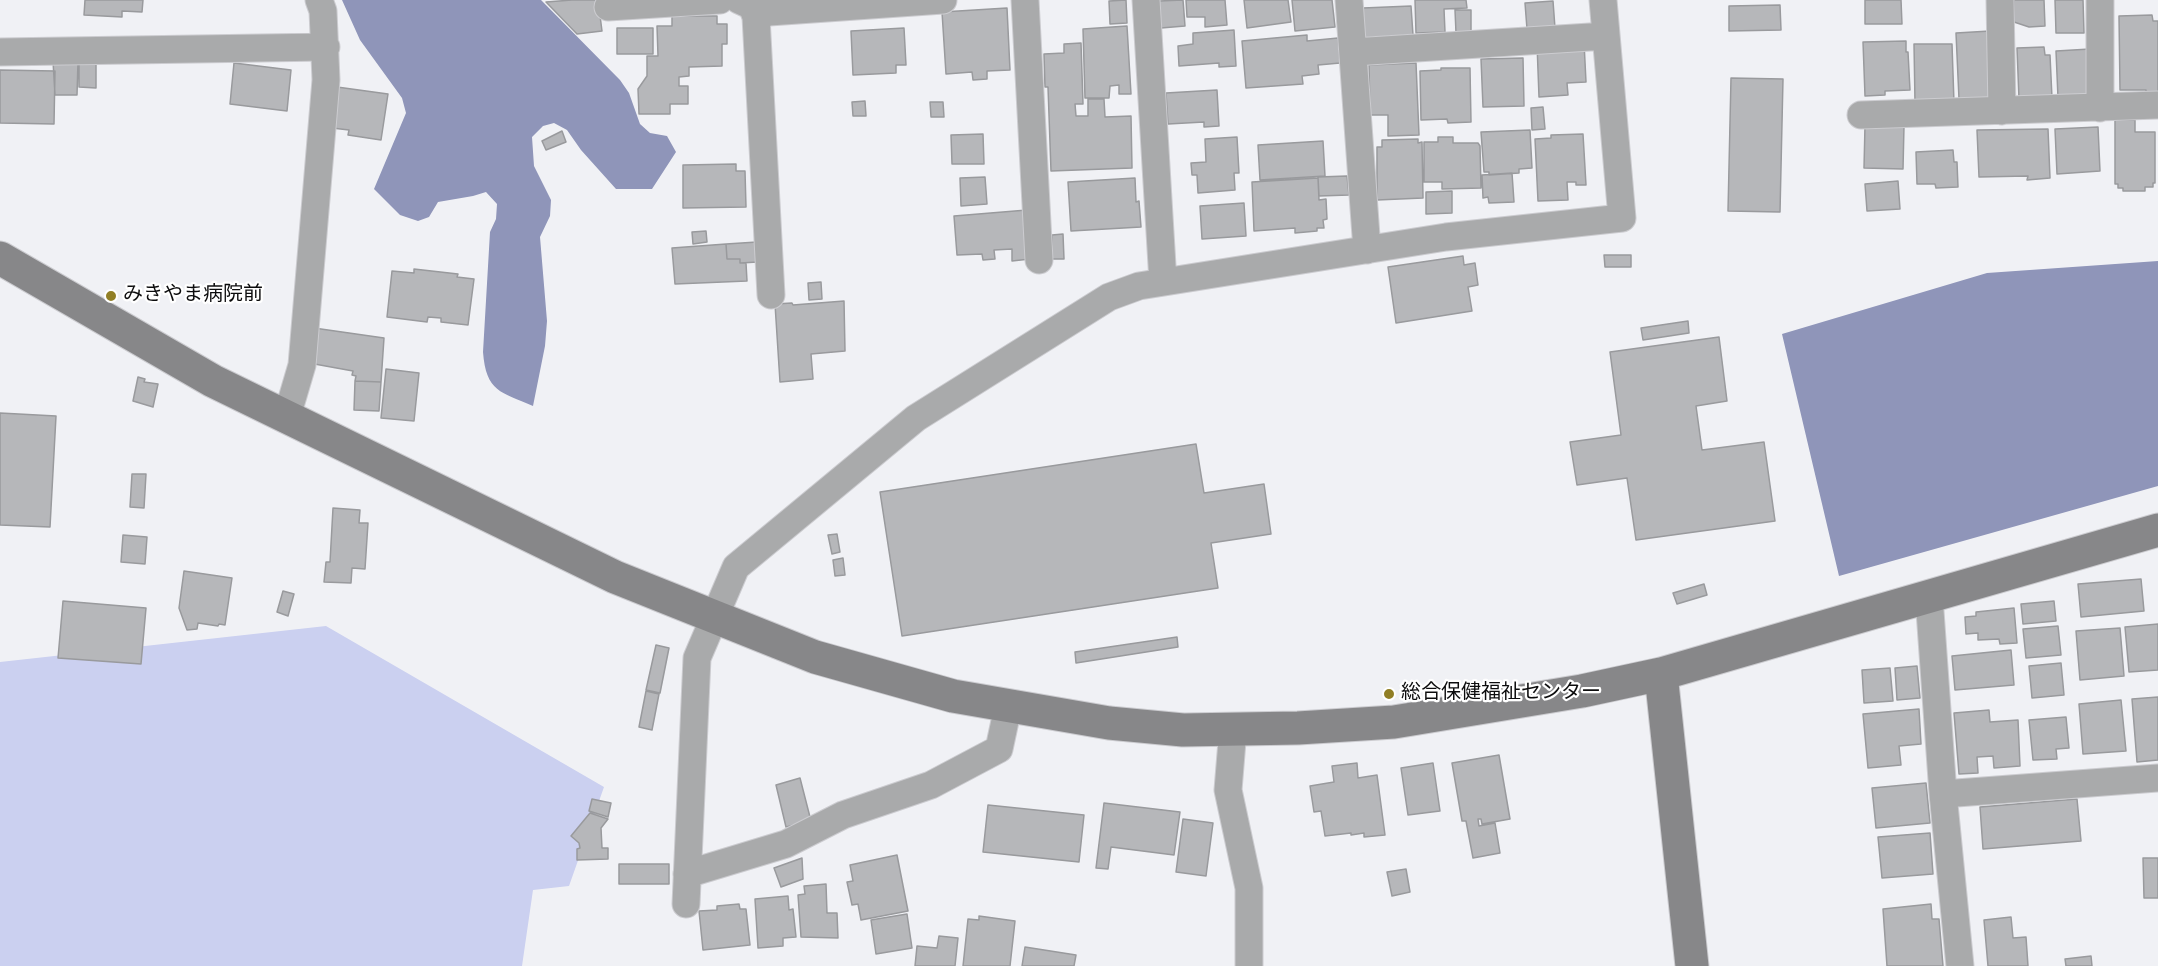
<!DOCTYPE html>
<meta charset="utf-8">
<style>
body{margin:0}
canvas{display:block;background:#f0f1f5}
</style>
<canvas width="2158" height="966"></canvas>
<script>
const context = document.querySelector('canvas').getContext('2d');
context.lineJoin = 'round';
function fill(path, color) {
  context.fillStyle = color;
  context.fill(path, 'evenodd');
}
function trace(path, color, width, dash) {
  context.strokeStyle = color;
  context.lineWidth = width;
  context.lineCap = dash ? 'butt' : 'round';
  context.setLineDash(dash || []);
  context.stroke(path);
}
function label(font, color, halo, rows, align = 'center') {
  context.font = font + ' Spectral,"Noto Sans JP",serif';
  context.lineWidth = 4.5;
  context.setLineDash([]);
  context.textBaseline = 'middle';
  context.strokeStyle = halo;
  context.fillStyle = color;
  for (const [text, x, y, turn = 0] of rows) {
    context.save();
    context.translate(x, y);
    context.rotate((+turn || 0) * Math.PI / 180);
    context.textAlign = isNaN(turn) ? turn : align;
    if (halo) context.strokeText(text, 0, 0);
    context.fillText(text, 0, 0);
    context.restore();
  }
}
fill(new Path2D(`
 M326,626L604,787L569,886L533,890L522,966H0V662Z`), '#cbd0f0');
fill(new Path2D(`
 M342,0H541L620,80L629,93L640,124L650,133L667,136L676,152L652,189H616L581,150L567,130L554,123L543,126L532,137L534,166L551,200L550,216L540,237L547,321L545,346L533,406C501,392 486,392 483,352L490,232L496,219L497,204L486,192L473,196L438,202L429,217L418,221L400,215L374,189L406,113L402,98L360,40Z
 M2158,261V486L1839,576L1782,334L1987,273Z`), '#8f95b9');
const building = new Path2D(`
 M85,0H143L142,12L122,11V17L84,15Z
 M572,0H598L602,31L577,34L546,2Z
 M1126,0L1127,23L1110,24L1109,1Z
 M1183,0L1185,26L1161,28L1159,1Z
 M1186,0H1225L1227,25L1205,27V17H1187Z
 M1244,0H1288L1291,22L1247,28Z
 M1292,0H1332L1335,27L1295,31Z
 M1415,0H1466L1467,8L1444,9L1445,32L1416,33Z
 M1865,0H1901L1902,24H1865Z
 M2014,0H2044L2045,26L2029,27L2014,22Z
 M2055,0H2083L2084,33H2056Z
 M1553,1L1555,28L1527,29L1525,3Z
 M1780,5L1781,30L1729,31V6Z
 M1411,6L1413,35L1364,38L1363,8Z
 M1007,8L1010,70L987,71V79L973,80L972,72L946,74L942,12Z
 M1455,10H1471V33H1456Z
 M2152,15L2153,21H2158V93H2146V90H2120L2119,16Z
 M672,16H717V24H727V44H722V66L689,67V76L679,77V86H688V104H670V114H639L638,89L647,76V56H658L657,26H672Z
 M1127,26L1131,94H1119V85L1110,86L1109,98H1085L1083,29Z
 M617,28H653V54H617Z
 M904,28L906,65H896V73L853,75L851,31Z
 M1234,30L1236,66L1219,67V63L1179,66L1178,46L1193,44V33Z
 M1990,31L1993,102L1959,99L1956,33Z
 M1307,35V41L1338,38L1340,63L1318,65L1319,74L1302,76L1303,84L1246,88L1242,41Z
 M1906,41V52H1908L1910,90L1885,91V95L1865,96L1863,42Z
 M1584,42L1586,82L1567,83L1568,95L1539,97L1537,44Z
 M1081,43L1083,104H1075L1076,116H1088V99H1104L1105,117L1131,116L1132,168L1051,171L1048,87H1045L1044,54L1064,53V44Z
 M1914,44H1952L1954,103H1915Z
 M2044,47L2045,55H2050L2052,98L2019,99L2017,48Z
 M2090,49L2092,97L2058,98L2056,51Z
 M1523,58L1524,106L1483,107L1481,59Z
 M79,60L96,61V88L79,87Z
 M53,61H78L77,95H55Z
 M234,63L291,70L287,111L230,104Z
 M1416,63L1419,135L1388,136V115H1370L1369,65Z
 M1441,68H1470L1471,122L1448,123L1447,119L1421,120L1420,71L1441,70Z
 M0,70L55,71L54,124L0,123Z
 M1731,78L1783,79L1780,212L1728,211Z
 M337,87L388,94L381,140L348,135L349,130L332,128Z
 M1217,90L1219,126L1204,127V122L1168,124L1166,93Z
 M865,101L866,116H853L852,102Z
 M930,102H943L944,117H931Z
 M1543,107L1545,129L1532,130L1531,108Z
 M2115,120H2135V132H2155V183H2153V187H2145V191H2123V188H2118V184H2115Z
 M1865,125L1904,126L1903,169L1864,168Z
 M2098,127L2100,171L2057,174L2055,129Z
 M2048,129L2050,178L2027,180L2028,176L1979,177L1977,130Z
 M1530,130L1532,168L1519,169V173L1489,175V172H1484L1481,132Z
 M562,131L566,142L546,150L542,141Z
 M983,134L984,164H952L951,135Z
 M1583,134L1586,185H1576V182H1567L1568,200L1538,201L1535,139L1551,138V135Z
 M1237,137L1239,173H1234L1235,190L1198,193L1197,175H1192L1191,163L1206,162L1205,139Z
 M1438,137H1453V143H1478L1480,146L1481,188L1442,189V182H1424V142H1438Z
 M1418,139V143L1422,142L1423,198L1377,200V147H1382V140Z
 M1323,141L1325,176L1260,180L1258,145Z
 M1953,150L1954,162H1957L1958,187L1936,188L1935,184H1917L1916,152Z
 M736,164V171H745L746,207L683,208V165Z
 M1512,173L1514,202L1489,203L1488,197L1483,198L1482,175Z
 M1347,176L1349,195L1319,196L1318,177Z
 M985,177L987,204L961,206L960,178Z
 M1135,178L1136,202L1139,201L1141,227L1071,231L1068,182Z
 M1318,178L1319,200L1326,199L1327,219L1323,220L1324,228H1317V231L1295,233V228L1254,231L1252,182Z
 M1898,181L1900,209L1867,211L1865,184Z
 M1452,191V213L1426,214V192Z
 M1244,203L1246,236L1202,239L1200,206Z
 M1027,210L1030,259L1012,261V249L994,250L995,259L983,260L982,254L957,255L954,216Z
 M706,231L707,242L693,244L692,232Z
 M1063,234L1064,259H1052V235Z
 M757,242L758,262L740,263V259H727L726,244Z
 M726,244L727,259H740V263H746L747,281L675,284L672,248Z
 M1604,255H1631V267H1605Z
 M1463,256L1464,265L1475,263L1478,285L1468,287L1472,311L1396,323L1388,267Z
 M414,269L458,274L457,277L474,279L468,325L441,322V318L428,317L427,322L387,317L392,271L414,273Z
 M821,282L822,299L809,300L808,283Z
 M844,301L845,351L811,354L813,379L780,382L775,304L792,303L793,305Z
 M1688,321L1689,333L1643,340L1641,328Z
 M314,328L384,338L381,382L355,381L356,376L352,375L353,371L309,363Z
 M1719,337L1727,401L1696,406L1702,450L1764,442L1775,521L1636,540L1627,478L1577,485L1570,442L1621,435L1610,352Z
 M386,369L419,373L414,421L381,418Z
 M138,377L145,379L144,382L158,384L153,407L133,401Z
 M355,381L381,382L379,411L354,410Z
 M0,413L56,416L50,527L0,525Z
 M1196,444L1204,493L1264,484L1271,534L1211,543L1218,588L902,636L880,492Z
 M132,474H146L144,508L130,507Z
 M333,508L360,510L359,523H368L365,569L352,568L351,583L324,582L326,562H330Z
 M837,534L840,552L832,554L828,535Z
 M123,535L147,537L145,564L121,562Z
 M843,558L845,575L835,576L833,560Z
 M184,571L232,578L225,625L219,624L218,626L198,623L197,629L187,630L179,608Z
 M2141,579L2144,611L2081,617L2078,584Z
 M1704,584L1707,595L1677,604L1673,593Z
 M283,591L294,594L288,616L277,612Z
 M63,601L146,608L141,664L58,658Z
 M2054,601L2056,621L2023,624L2021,604Z
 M2014,608L2017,643L2000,644L1999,639L1978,640V633L1966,634L1965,617L1976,616V612Z
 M2158,624V670L2129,672L2125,627Z
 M2058,626L2061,655L2026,658L2023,629Z
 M2120,628L2124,676L2080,680L2076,631Z
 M1177,637L1178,647L1076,663L1075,652Z
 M656,645L669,648L660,693L646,690Z
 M2011,650L2014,685L1955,690L1952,656Z
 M2061,663L2064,695L2032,698L2029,666Z
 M1917,666L1920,698L1897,700L1895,668Z
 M1890,668L1893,701L1864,703L1862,670Z
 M646,691L659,694L652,730L639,727Z
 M2158,697V760L2137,762L2132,699Z
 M2121,700L2126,751L2083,754L2079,704Z
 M1919,709L1921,744L1899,746L1901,765L1868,768L1863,714Z
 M1989,710L1990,722L2018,720L2020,766L1994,768L1993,756L1977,757L1978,773L1959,774L1954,713Z
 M2066,717L2069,748L2056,749L2057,759L2033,760L2029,720Z
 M1499,755L1510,819L1482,824L1481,819H1478L1479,826L1495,823L1500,853L1473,858L1466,821H1462L1452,763Z
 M1357,763L1358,778L1377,775L1385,835L1364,837V833L1351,835V833L1325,836L1321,811L1314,812L1310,786L1334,782L1332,766Z
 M1433,763L1440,811L1408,815L1401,768Z
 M800,778L811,821L786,827L776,785Z
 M1926,783L1930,823L1876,828L1872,788Z
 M592,799L611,803L608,817L589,811Z
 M2077,799L2081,841L1983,849L1980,807Z
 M1104,803L1180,812L1174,855L1111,847L1108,869L1096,868Z
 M988,805L1084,815L1079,862L983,852Z
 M590,813L608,819L601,828L602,848H608V859L577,860V849L580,848L579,843L571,836Z
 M1183,819L1213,823L1206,876L1176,872Z
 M1930,833L1933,874L1882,878L1878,837Z
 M897,855L908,911L861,920L858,904L852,905L847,882L853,881L850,865Z
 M802,858L803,879L781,887L774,868Z
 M2143,858H2158V898H2144Z
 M619,864H669V884H619Z
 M1406,869L1410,892L1392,896L1387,872Z
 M826,884L827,913H837L838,938L801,937L798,895L805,894L804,886Z
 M788,896L789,910L793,909L796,937L783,938V946L758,948L755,899Z
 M739,904L740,909H746L750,945L703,950L699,911L717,910V906Z
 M1931,904L1932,919H1939L1943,966H1887L1883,909Z
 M907,914L912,948L876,954L871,920Z
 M979,916L1015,921L1010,966H963L968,919L979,920Z
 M2011,917L2013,938L2026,937L2028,966H1988L1984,920Z
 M939,936L958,938L955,966H915L917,946L937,948Z
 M1025,947L1076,955L1074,966H1022Z
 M2091,956L2092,966H2066L2065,959Z`);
fill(building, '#b6b7ba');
trace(building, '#999a9d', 1.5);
const street = new Path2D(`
 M739,0L752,6L756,17L771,295
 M1025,0L1039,260
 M1146,0L1163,282
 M1349,0L1367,250
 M2000,0L2002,111
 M2100,0V108
 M608,7L720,0
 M756,17L769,12L943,0
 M0,52L326,47
 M1353,52L1606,36
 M1861,115L2158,105
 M287,416L302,365L326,80L323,11L319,0
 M1929,597L1943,794L1960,966
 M1233,729L1228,790L1249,888V966
 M1943,794L2158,778
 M687,874L786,844L843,815L931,785L999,749L1008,707
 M686,904L697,658L736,567L916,418L1109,297L1139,286L1446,237L1622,218L1603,0`);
const secondary = new Path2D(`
 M0,258L213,381L615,577L815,657L953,696L1109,723L1183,730L1298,728L1394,722L1582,691L1661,674L2158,530
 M1661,674L1692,966`);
trace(street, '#ccccd0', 29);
trace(secondary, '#ccccd0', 35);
trace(street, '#a9aaab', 27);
trace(secondary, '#878789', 33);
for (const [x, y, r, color] of [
 [111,296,6,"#917f25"],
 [1389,694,6,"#917f25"]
]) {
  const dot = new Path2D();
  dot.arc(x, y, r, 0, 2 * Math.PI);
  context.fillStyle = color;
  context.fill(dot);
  trace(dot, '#fff', 2);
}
label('20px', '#0c0c0d', '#fff', [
 ["みきやま病院前",123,296],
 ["総合保健福祉センター",1401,694]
], 'left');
</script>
